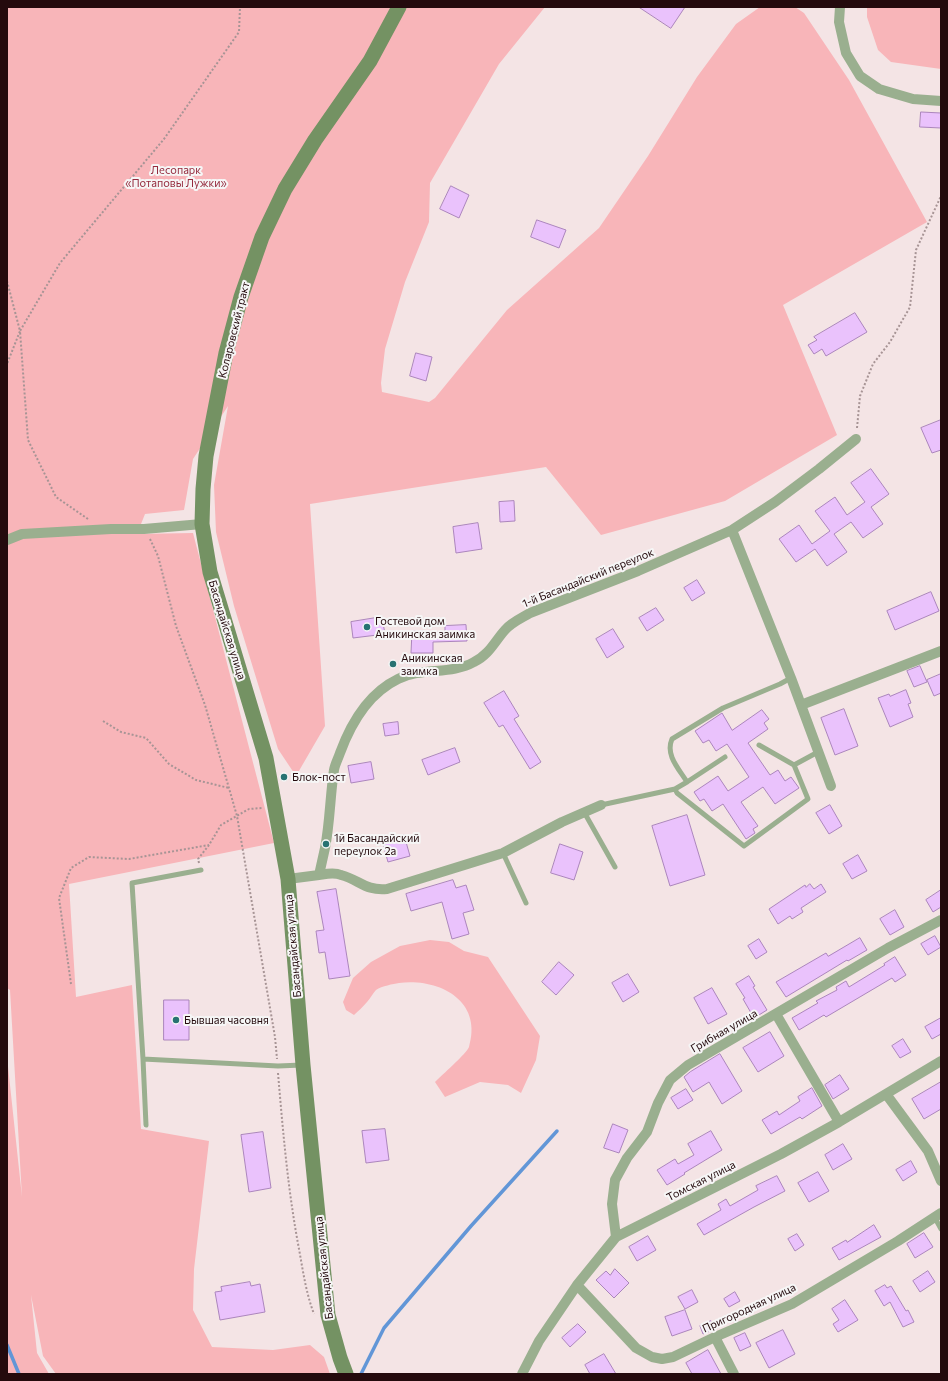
<!DOCTYPE html>
<meta charset="utf-8">
<style>
body{margin:0}
#map{position:relative;width:948px;height:1381px;overflow:hidden;background:#f4e4e5;font-family:Commissioner,sans-serif}
canvas{display:block}
.frame{position:absolute;inset:0;border:8px solid #240a0d;pointer-events:none}
</style>
<div id="map">
<canvas width="948" height="1381"></canvas>
<div class="frame"></div>
</div>
<script>
const context = document.querySelector('canvas').getContext('2d');
context.lineJoin = 'round';
function fill(path, color) {
  context.fillStyle = color;
  context.fill(path, 'evenodd');
}
function trace(path, color, width, dash) {
  context.strokeStyle = color;
  context.lineWidth = width;
  context.lineCap = dash ? 'butt' : 'round';
  context.setLineDash(dash || []);
  context.stroke(path);
}
function label(font, color, halo, rows, align = 'center') {
  context.font = font + ' Commissioner,sans-serif';
  context.lineWidth = 4;
  context.setLineDash([]);
  context.textBaseline = 'middle';
  context.strokeStyle = halo;
  context.fillStyle = color;
  for (const [text, x, y, turn = 0] of rows) {
    context.save();
    context.translate(x, y);
    context.rotate((+turn || 0) * Math.PI / 180);
    context.textAlign = isNaN(turn) ? turn : align;
    if (halo) context.strokeText(text, 0, 0);
    context.fillText(text, 0, 0);
    context.restore();
  }
}
fill(new Path2D(`
 M7,7H545L499,64L430,183L429,222L405,282L385,349L381,383L382,392L429,402L435,398L507,310L599,228L648,156L697,77L736,24L760,7H795L804,13L849,80L927,222L783,305L837,435L725,501L601,535L546,467L310,504L325,726L296,776L278,749L234,606L216,532L214,485L228,406L193,459L184,510L145,514L137,534L193,533L274,843L69,884L76,997L132,985L141,1129L209,1141L194,1269L193,1310L212,1347L273,1350L310,1345L324,1357L330,1374H56L43,1356L31,1295L37,1353L49,1374H7V1057L22,1197L10,990L7,988Z
 M867,7H941V69L891,62L878,50L867,17Z
 M430,940L449,942L464,951L488,957L540,1036L536,1060L521,1093L508,1085L480,1082L445,1097L435,1082C441,1076 467,1053 469,1047C483,1001 440,978 399,983C393,984 382,986 376,990C373,993 370,999 367,1002C363,1007 358,1011 354,1015L346,1010L343,1002L353,978L371,962L400,946Z`), '#f8b5b9');
trace(new Path2D(`
 M7,1345L19,1374
 M361,1374L384,1328L471,1226L557,1131`), '#6296d7', 3.5);
const building = new Path2D(`
 M639,7H685L671,28Z
 M921,112L941,113V128L920,127Z
 M451,186L469,195L459,218L440,209Z
 M537,220L566,230L559,248L531,237Z
 M855,313L867,332L826,356L822,349L814,354L808,345L817,340L814,337Z
 M416,353L432,357L426,381L410,376Z
 M941,420V450L932,453L921,428Z
 M871,469L889,494L871,507L883,524L863,538L851,522L834,534L847,552L827,566L815,549L796,562L779,539L799,525L812,544L830,531L815,511L835,497L847,515L865,502L851,483Z
 M514,501L515,521L500,522L499,502Z
 M478,523L482,549L456,553L453,527Z
 M697,580L705,593L692,601L684,588Z
 M931,592L939,611L895,630L887,611Z
 M656,608L664,620L647,631L639,618Z
 M382,617L385,634L353,638L351,622Z
 M466,625L467,641L433,642V653H411L412,631L445,632V626Z
 M613,629L624,647L607,658L596,639Z
 M920,666L927,682L914,687L907,671Z
 M941,674V693L934,696L927,680Z
 M906,690L911,703L908,704L913,717L890,727L878,698L889,694L890,696Z
 M504,691L519,716L514,719L541,762L530,769L503,725L499,727L484,703Z
 M844,709L858,746L835,755L821,718Z
 M762,710L769,719L764,723L768,729L748,743L770,775L778,770L785,781L791,777L799,788L775,804L763,787L741,802L758,826L753,829L755,833L746,839L723,804L712,811L704,799L700,801L694,792L718,776L728,791L749,777L727,744L716,751L709,740L703,743L695,731L722,713L732,730Z
 M398,722L399,734L385,736L383,724Z
 M455,748L460,762L428,775L422,760Z
 M371,762L374,779L351,783L348,766Z
 M830,805L842,826L829,834L816,813Z
 M687,815L705,875L670,886L652,826Z
 M404,835L410,856L388,862L382,841Z
 M560,844L583,852L574,880L551,873Z
 M858,855L867,871L852,879L843,864Z
 M453,880L456,888L466,885L474,910L463,913L469,934L452,939L442,902L411,911L406,894Z
 M810,884L814,889L821,884L826,892L801,908L803,912L792,919L790,916L778,924L769,909L805,885L806,887Z
 M336,889L350,976L329,979L325,952L319,953L316,931L324,930L317,892Z
 M941,890V907L933,912L926,900Z
 M895,910L904,927L890,935L880,919Z
 M935,936L941,947L928,955L921,944Z
 M860,938L867,950L848,961L847,960L786,997L776,982L826,953L828,956Z
 M759,939L767,952L756,959L748,946Z
 M895,957L906,975L895,982L892,978L826,1017L824,1015L799,1030L792,1018L818,1003L816,1001L837,990L836,987L846,981L849,987L885,965L884,964Z
 M559,962L574,975L556,995L542,982Z
 M628,974L639,992L623,1002L612,983Z
 M749,976L755,986L753,987L767,1010L754,1018L743,999L745,998L736,984Z
 M712,988L727,1014L708,1024L694,998Z
 M164,1000H189V1040H164Z
 M941,1018V1034L932,1039L925,1027Z
 M770,1032L784,1056L758,1072L743,1048Z
 M903,1039L911,1052L900,1058L892,1046Z
 M720,1054L742,1091L722,1104L709,1082L693,1092L684,1077L690,1072Z
 M840,1075L849,1089L833,1099L825,1085Z
 M941,1082V1109L924,1119L912,1099Z
 M812,1088L822,1106L802,1119L800,1117L771,1134L762,1120L777,1111L779,1115L800,1101L798,1097Z
 M686,1089L693,1100L678,1109L671,1098Z
 M613,1124L628,1130L619,1153L604,1148Z
 M385,1129L389,1160L366,1163L362,1131Z
 M711,1131L722,1150L684,1173L685,1174L667,1185L657,1170L675,1159L678,1164L694,1155L688,1144Z
 M263,1132L271,1188L249,1192L241,1135Z
 M843,1144L852,1159L833,1170L825,1155Z
 M911,1161L917,1172L903,1181L896,1170Z
 M818,1172L829,1191L809,1202L798,1183Z
 M777,1176L785,1191L754,1207L704,1235L697,1224L721,1210L718,1204L726,1199L730,1206L758,1190L756,1186Z
 M874,1225L881,1237L839,1260L832,1248L846,1240L847,1242Z
 M924,1233L933,1247L915,1258L907,1244Z
 M797,1234L804,1245L795,1251L788,1239Z
 M648,1236L656,1250L637,1261L629,1247Z
 M615,1269L629,1283L614,1298L596,1280L606,1271L610,1275Z
 M928,1271L935,1282L920,1292L913,1281Z
 M250,1282L251,1286L260,1284L265,1312L220,1320L215,1292L222,1291L221,1287Z
 M885,1285L887,1288L891,1286L906,1311L908,1310L914,1322L903,1327L890,1302L884,1306L875,1291Z
 M692,1290L698,1302L685,1309L678,1297Z
 M735,1292L740,1301L729,1307L724,1299Z
 M845,1300L858,1320L838,1332L833,1324L839,1320L832,1309Z
 M685,1310L692,1329L672,1336L665,1317Z
 M711,1321L715,1329L703,1334L700,1326Z
 M578,1324L586,1332L570,1347L562,1338Z
 M783,1330L795,1354L769,1368L756,1343Z
 M745,1333L751,1346L740,1351L734,1338Z
 M708,1350L721,1374H692L686,1363Z
 M604,1354L616,1374H590L585,1365Z`);
fill(building, '#eac2fc');
trace(building, '#ab85bc', 1);
trace(new Path2D(`
 M7,281L20,331L7,364
 M857,428L860,396L873,364L890,342L910,307L916,250L941,196
 M88,519L56,497L28,440L20,331L60,263L164,139L239,32L240,7
 M150,539L158,556L176,626L205,705L237,816L275,1037L277,1059
 M103,721L121,732L146,738L169,764L196,780L229,788
 M199,863L198,859L209,845L221,825L249,809L262,808
 M71,984L59,898L71,868L89,857L129,859L209,845
 M278,1073C283,1132 288,1191 299,1249C303,1271 306,1293 314,1314`), '#a79495', 2, [2, 2]);
trace(new Path2D(`
 M794,765L818,752
 M687,782C679,769 665,755 672,739L723,708L780,684L791,678
 M675,789L677,793L744,846L808,799L794,765L759,745
 M601,805L675,789L687,782L725,757
 M584,812L615,867
 M503,853L526,903
 M143,1059L278,1066L302,1065
 M146,1125L143,1059L132,883L201,870
 M935,1218L941,1229`), '#9aaf8f', 5);
trace(new Path2D(`
 M840,7L839,22L846,53L860,76L879,89L913,99L941,101
 M732,530L791,678L831,786
 M7,540L22,534L111,529H144L202,524
 M801,705L941,651
 M319,875C326,874 334,872 341,875C360,880 365,891 387,889L503,853L562,822L601,805
 M288,879L319,875C321,866 323,857 325,848C330,823 330,796 334,770C335,764 338,759 340,753C351,723 369,693 398,679C422,667 451,675 474,662C489,655 495,641 505,630C512,622 522,618 530,613L638,571L732,530L775,502L819,469L856,439
 M776,1014L839,1122
 M886,1094L928,1151L941,1181
 M616,1237L612,1204L615,1180L627,1158L647,1132L658,1103L670,1080L688,1065L888,948L941,920
 M577,1285L636,1348L652,1357L662,1359L673,1357L715,1337L792,1304L898,1241L941,1213
 M715,1337L734,1374
 M522,1374L539,1341L577,1285L616,1237L781,1154L839,1122L941,1061`), '#9aaf8f', 10);
trace(new Path2D(`
 M346,1374L340,1358L328,1315L303,1065L288,879L266,758L210,572L202,524L203,489L206,456L226,353L241,297L262,237L285,189L315,140L370,61L399,7`), '#749263', 15);
for (const [x, y, r, color] of [
 [367,627,4,"#277272"],
 [393,664,4,"#277272"],
 [284,777,4,"#277272"],
 [326,844,4,"#277272"],
 [176,1020,4,"#277272"]
]) {
  const dot = new Path2D();
  dot.arc(x, y, r, 0, 2 * Math.PI);
  context.fillStyle = color;
  context.fill(dot);
  trace(dot, '#f6f6f6', 1.5);
}
label('11px', '#952a3d', '#f6f6f6', [
 ["Лесопарк",176,170],
 ["«Потаповы Лужки»",176,183]
]);
label('11px', '#240a0d', '#f6f6f6', [
 ["Коларовский тракт",234,330,-76],
 ["1-й Басандайский переулок",588,578,-22],
 ["Басандайская улица",227,630,73],
 ["Басандайская улица",293,946,-95],
 ["Грибная улица",724,1031,-30],
 ["Томская улица",701,1181,-27],
 ["Басандайская улица",324,1268,-96],
 ["Пригородная улица",749,1308,-25]
]);
label('11px', '#240a0d', '#f6f6f6', [
 ["Гостевой дом",375,621],
 ["Аникинская заимка",375,634],
 ["Аникинская",401,658],
 ["заимка",401,671],
 ["Блок-пост",292,777],
 ["1й Басандайский",334,838],
 ["переулок 2а",334,851],
 ["Бывшая часовня",184,1020]
], 'left');
</script>
